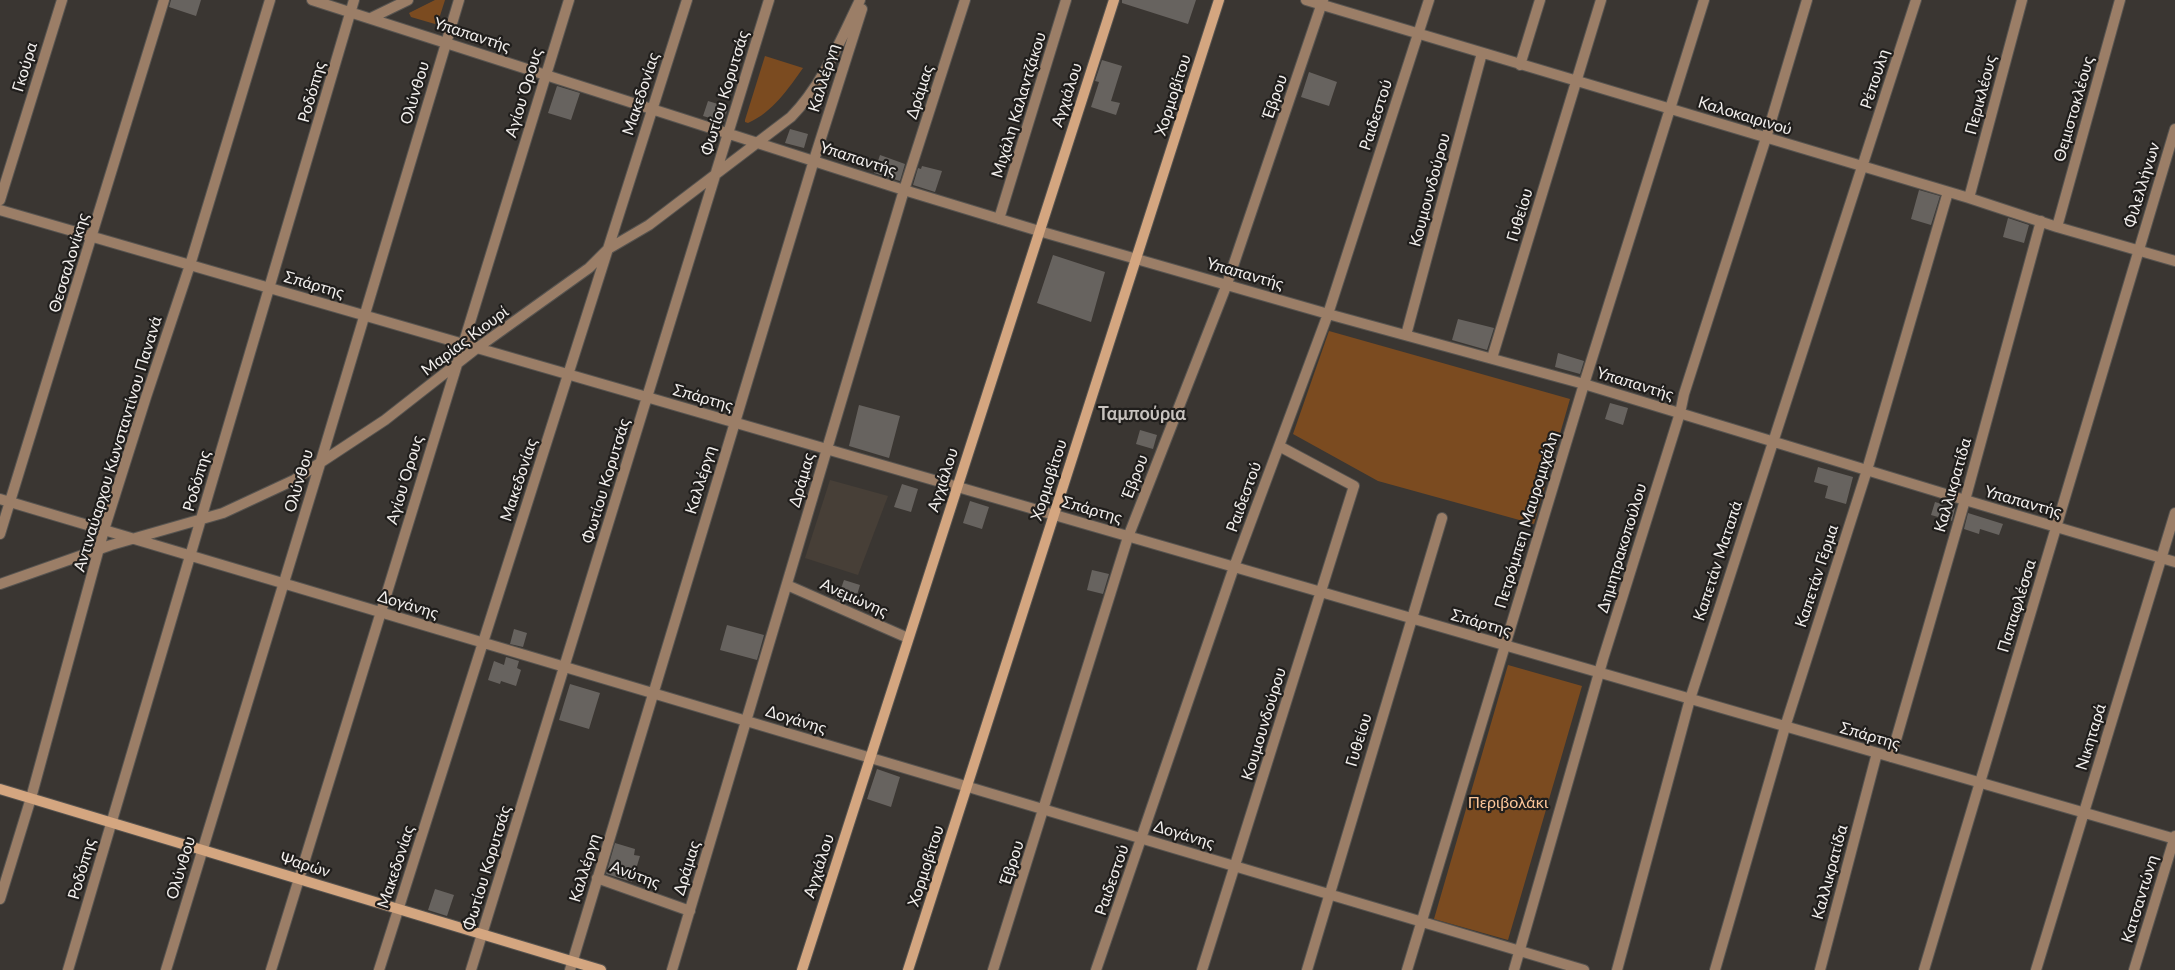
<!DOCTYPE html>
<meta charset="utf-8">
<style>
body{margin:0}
canvas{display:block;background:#3a3632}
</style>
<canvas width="2175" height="970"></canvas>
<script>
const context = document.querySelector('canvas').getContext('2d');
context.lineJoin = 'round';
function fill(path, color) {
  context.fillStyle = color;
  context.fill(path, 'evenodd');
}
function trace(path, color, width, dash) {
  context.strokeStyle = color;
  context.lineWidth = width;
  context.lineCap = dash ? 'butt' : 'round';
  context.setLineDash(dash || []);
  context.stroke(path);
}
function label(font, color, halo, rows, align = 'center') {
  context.font = font + ' Lato,sans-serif';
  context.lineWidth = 4.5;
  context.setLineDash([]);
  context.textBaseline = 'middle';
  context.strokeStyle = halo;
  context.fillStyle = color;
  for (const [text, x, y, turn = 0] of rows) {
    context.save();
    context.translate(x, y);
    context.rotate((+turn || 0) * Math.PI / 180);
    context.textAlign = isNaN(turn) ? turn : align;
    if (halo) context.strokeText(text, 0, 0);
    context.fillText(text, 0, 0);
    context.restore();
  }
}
fill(new Path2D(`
 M830,480L888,496L858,575L805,558Z`), '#473f37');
fill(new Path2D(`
 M435,0H445L438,22L435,24L411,17L409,13Z
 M765,56L803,68C788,89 773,112 748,123L745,122V120Z
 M1329,331L1570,399L1534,524L1378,481L1293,434Z
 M1508,665L1582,686L1508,940L1434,919Z`), '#7b4b20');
fill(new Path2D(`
 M171,0H201L196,16L169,7Z
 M1122,0H1196L1188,24L1122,3Z
 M1102,60L1122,66L1111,101L1120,103L1116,115L1091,107L1099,82L1095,81Z
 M1309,72L1337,82L1329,106L1301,97Z
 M557,86L580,93L571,120L548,113Z
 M708,101L728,107L724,122L703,116Z
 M790,129L808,134L804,148L785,143Z
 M880,155L905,164L900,181L874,173Z
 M922,166L942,171L935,192L913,185L918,168L921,169Z
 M1919,190L1940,196L1931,225L1911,219Z
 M2008,218L2029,225L2024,243L2003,237Z
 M1053,255L1105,272L1091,322L1037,303Z
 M1458,319L1494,328L1487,350L1452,340Z
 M1558,353L1584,361L1580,374L1555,367Z
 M1610,403L1628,408L1623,425L1605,419Z
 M859,405L900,416L889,458L849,446Z
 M1140,430L1157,435L1153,449L1136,444Z
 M1818,467L1853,477L1846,504L1825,498L1828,486L1814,482Z
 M902,484L918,489L911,512L894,507Z
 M970,501L989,507L982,529L963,523Z
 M1935,502L1955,508L1952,521L1931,515Z
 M1968,513L2003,524L1999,535L1980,529L1979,534L1964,529Z
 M1092,570L1109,574L1103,594L1087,590Z
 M844,580L860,585L854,605L837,600Z
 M727,625L764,635L757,660L720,650Z
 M514,629L527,633L523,647L510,644Z
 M506,657L519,661L517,668L521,670L516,686L501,681L500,684L488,680L494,661L504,665Z
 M570,684L600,693L589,729L559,720Z
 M877,769L900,777L891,807L867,799Z
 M615,843L635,849L634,855L640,856L632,882L606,874Z
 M435,889L454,895L447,916L428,910Z`), '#67635f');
const street = new Path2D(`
 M312,0L904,190L1039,231L1328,314L1584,384L1965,500L2175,562
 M1306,0L1969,198L2057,227L2175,261
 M371,18L408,0
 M1520,65L1540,0
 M1969,198L2022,0
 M0,200L62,0
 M0,210L2175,839
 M999,219L1066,0
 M2057,227L2120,0
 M1406,335L1482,53
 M1492,358L1601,0
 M0,499L1584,970
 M0,534L164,0
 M0,584L111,545L223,513L294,480L385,420L477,348L589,268L608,249L649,225L791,117C823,84 840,41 860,0
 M787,585L908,638
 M1891,757L1965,500L2041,221
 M597,878L690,911
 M0,899L31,798L104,530L146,397L190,265L270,0
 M68,970L354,0
 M166,970L320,464L459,0
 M271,970L569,0
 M379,970L687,0
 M471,970L769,0
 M570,970L814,160L862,9
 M672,970L904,190L965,0
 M993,970L1128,537L1227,284L1323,0
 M1096,970L1234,567L1328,314L1429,0
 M1202,970L1354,486L1279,446
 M1307,970L1442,518
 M1407,970L1584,384L1704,0
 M1514,970L1603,659L1680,413L1684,394L1766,138L1807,0
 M1617,970L1690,699L1916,0
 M1715,970L1785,727L1867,470L1948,192
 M1820,970L1877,753
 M1924,970L2175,129
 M2036,970L2175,513
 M2134,970L2175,836`);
const secondary = new Path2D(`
 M0,789L601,970
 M802,970L1114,0
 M908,970L1219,0`);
trace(street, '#575450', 12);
trace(secondary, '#575450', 12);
trace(street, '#9b7e67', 10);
trace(secondary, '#d4a680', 10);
label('16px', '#f2efed', '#201e1c', [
 ["Υπαπαντής",472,35,18],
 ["Γκούρα",25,67,-73],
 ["Καλλέργη",824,78,-73],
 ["Ρέπουλη",1875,79,-72],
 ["Ροδόπης",312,92,-74],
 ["Δράμας",920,92,-72],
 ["Ολύνθου",415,93,-73],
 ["Αγίου Όρους",524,93,-73],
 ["Φωτίου Κορυτσάς",725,93,-73],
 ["Μακεδονίας",641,94,-72],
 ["Αγχιάλου",1067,95,-72],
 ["Χορμοβίτου",1173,95,-72],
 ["Περικλέους",1981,95,-75],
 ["Έβρου",1275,97,-71],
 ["Μιχάλη Καλαντζάκου",1019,105,-73],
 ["Θεμιστοκλέους",2074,109,-74],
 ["Ραιδεστού",1376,115,-72],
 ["Καλοκαιρινού",1745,116,17],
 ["Υπαπαντής",858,159,18],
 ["Φιλελλήνων",2142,185,-73],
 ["Κουμουνδούρου",1430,190,-75],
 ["Γυθείου",1520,215,-73],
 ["Θεσσαλονίκης",69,263,-73],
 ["Υπαπαντής",1245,274,16],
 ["Σπάρτης",314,285,16],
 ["Μαρίας Κιουρί",465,341,-37],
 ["Υπαπαντής",1635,384,17],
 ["Σπάρτης",703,398,16],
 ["Αντιναύαρχου Κωνσταντίνου Πανανά",118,444,-73],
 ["Έβρου",1135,477,-69],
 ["Αγίου Όρους",405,480,-73],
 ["Μακεδονίας",519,480,-72],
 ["Καλλέργη",701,480,-73],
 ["Δράμας",802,480,-74],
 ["Αγχιάλου",943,480,-72],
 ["Χορμοβίτου",1049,480,-72],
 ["Ροδόπης",197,481,-74],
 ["Ολύνθου",299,481,-73],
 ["Φωτίου Κορυτσάς",606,481,-73],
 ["Καλλικρατίδα",1953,485,-74],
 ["Ραιδεστού",1244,497,-70],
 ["Υπαπαντής",2023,502,16],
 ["Σπάρτης",1092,510,16],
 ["Πετρόμπεη Μαυρομιχάλη",1527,520,-73],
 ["Δημητρακοπούλου",1622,548,-73],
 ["Καπετάν Ματαπά",1718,561,-72],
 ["Καπετάν Γέρμα",1817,576,-72],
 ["Ανεμώνης",854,598,24],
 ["Δογάνης",408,605,17],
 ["Παπαφλέσσα",2017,606,-73],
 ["Σπάρτης",1481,623,16],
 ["Δογάνης",796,720,17],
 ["Κουμουνδούρου",1264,724,-73],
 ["Σπάρτης",1870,736,16],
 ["Νικηταρά",2091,737,-73],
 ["Γυθείου",1359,740,-73],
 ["Δογάνης",1184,835,17],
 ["Έβρου",1012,863,-72],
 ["Ψαρών",305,865,17],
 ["Αγχιάλου",819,866,-72],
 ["Χορμοβίτου",926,866,-72],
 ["Μακεδονίας",396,867,-72],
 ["Ολύνθου",181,868,-73],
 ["Φωτίου Κορυτσάς",487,868,-73],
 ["Καλλέργη",585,868,-73],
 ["Δράμας",687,868,-73],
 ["Ροδόπης",82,869,-74],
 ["Καλλικρατίδα",1830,872,-75],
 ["Ανύτης",635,875,20],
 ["Ραιδεστού",1112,880,-71],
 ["Κατσαντώνη",2140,899,-73]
]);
label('16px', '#fbc599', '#201e1c', [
 ["Περιβολάκι",1508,803]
]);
label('bold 18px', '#c7c2be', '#201e1c', [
 ["Ταμπούρια",1142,414]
]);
</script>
